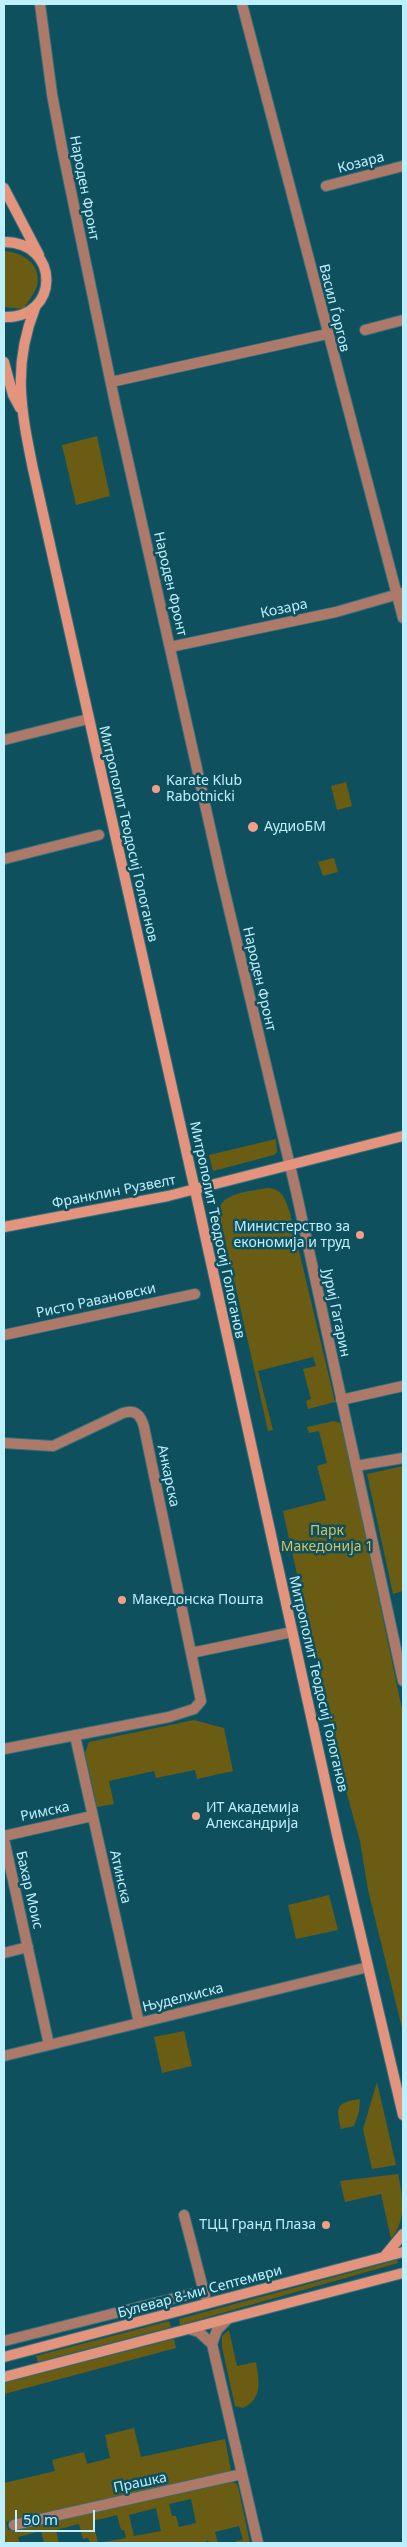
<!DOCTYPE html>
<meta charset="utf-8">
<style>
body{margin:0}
#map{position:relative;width:407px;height:2547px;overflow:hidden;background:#0f505e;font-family:"Noto Sans",sans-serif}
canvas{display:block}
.frame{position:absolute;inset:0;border:5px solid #bdeffd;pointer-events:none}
.scale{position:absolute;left:15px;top:2510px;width:80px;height:22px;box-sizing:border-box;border:2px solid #bdeffd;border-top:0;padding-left:6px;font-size:15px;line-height:18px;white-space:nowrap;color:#bdeffd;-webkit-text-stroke:4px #0f505e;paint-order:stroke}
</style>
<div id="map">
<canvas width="407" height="2547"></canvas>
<div class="frame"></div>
<div class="scale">50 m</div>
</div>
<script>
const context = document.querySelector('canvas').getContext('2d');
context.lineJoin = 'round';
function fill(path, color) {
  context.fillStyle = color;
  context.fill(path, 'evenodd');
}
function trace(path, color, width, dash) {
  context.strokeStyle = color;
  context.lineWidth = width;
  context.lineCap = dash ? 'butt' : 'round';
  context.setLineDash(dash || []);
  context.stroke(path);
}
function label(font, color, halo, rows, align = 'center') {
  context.font = font + ' "Noto Sans",sans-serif';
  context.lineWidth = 5;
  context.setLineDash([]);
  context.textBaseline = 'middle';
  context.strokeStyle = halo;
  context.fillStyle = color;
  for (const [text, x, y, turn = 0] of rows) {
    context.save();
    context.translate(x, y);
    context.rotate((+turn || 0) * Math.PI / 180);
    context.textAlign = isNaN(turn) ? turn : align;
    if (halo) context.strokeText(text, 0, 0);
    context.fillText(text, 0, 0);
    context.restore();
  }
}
fill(new Path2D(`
 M4,251C24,252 44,266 36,289C33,296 27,302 24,309L4,307Z
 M97,436L110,496L76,505L62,445Z
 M346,782L352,806L337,810L331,786Z
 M334,858L338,872L323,876L318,862Z
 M276,1139L277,1152L274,1155L213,1171L209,1155Z
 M266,1188C282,1187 286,1200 290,1213L335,1402L308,1409L306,1401L311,1399L303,1369L316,1366L313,1357L258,1371L273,1430L268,1431L219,1213C219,1192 250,1192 266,1188Z
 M334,1421L340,1423L345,1438L403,1714V2032L368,1890L360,1841L340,1769L283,1511L326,1500L317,1466L327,1463L319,1431L309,1433L307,1427Z
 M403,1466V1591L393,1594L367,1474Z
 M194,1720L224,1728L233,1771L197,1779L195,1770L156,1778L154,1771L109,1781L114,1804L97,1807L85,1753L89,1742Z
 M329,1895L338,1930L296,1939L288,1905Z
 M184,2031L192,2066L162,2073L154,2037Z
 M377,2082L396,2165L372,2169L363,2129Z
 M360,2099L359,2112L354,2126L341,2129C336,2107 335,2103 360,2099Z
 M398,2174C403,2197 407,2220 391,2239L381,2194L345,2202L340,2181Z
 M397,2260L398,2263L180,2325L179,2319Z
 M169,2321L171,2327L38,2362L36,2356Z
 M229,2330L237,2366L256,2362C259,2380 263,2399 243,2408L235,2406L222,2347V2336Z
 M174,2339L176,2348L4,2394V2383Z
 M134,2428L141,2457L225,2439L231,2470L228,2473L6,2522L8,2530L232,2482L237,2484L239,2491L250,2543H236V2541L243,2540L239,2526L215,2532L218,2543H209L208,2540L204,2543H90L88,2538L83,2539L79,2524L56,2530L59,2543H44L41,2531L18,2537L20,2543H6L4,2534V2483L55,2471L52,2460L84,2452L87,2464L110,2458L105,2435ZM191,2499L196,2523L179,2527L176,2516H172L169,2504ZM156,2508L161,2531L134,2536L129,2515ZM117,2515L121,2530H124L126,2538L98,2543L93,2521Z`), '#6a5c13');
const street = new Path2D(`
 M40,4L52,94L63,153L115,403L221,876L296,1191L403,1681
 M242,4L403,618
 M326,186L403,166
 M365,330L403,320
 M111,382L327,334
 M170,647L336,612L402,593
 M4,740L88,719
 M4,859L99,835
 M4,1335L195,1294
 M341,1400L403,1386
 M4,1443L53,1446L123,1413C135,1409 141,1415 144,1427L201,1701L194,1709L169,1717L4,1749
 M356,1466L403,1458
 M191,1653L292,1632
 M75,1736L139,2023
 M4,1836L92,1816
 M4,1839L49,2045
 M4,1953L28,1947
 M4,2056L368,1967
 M184,2215L205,2296
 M189,2329L199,2332L212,2344L258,2543
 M4,2341L203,2291
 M212,2344L217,2330L227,2320
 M14,2525L242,2474`);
const secondary = new Path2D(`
 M4,188L39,255
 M4,242C61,242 60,319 4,317
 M35,308C12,366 21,410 33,469L195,1190L338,1839L403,2115
 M4,362L13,395L20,408
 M4,1227L168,1196L403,1136
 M384,2257L403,2234
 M4,2357L403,2252
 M4,2377L403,2273`);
trace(street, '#32707e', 12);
trace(secondary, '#32707e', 12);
trace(street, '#ad7a6a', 10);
trace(secondary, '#e4947c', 10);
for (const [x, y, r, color] of [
 [156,789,5,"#f39f85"],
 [253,827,6,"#f39f85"],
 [360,1235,5,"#f39f85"],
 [122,1600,5,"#f39f85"],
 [196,1816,5,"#f39f85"],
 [326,2225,5,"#f39f85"]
]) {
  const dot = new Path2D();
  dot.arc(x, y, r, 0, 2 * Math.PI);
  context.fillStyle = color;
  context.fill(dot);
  trace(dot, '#0f505e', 2);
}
label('14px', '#bdeffd', '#0f505e', [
 ["Козара",361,163,-15],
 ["Народен Фронт",84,188,79],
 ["Васил Ѓоргов",334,308,76],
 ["Народен Фронт",170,584,77],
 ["Козара",284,609,-12],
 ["Митрополит Теодосиј Гологанов",128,834,77],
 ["Народен Фронт",259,979,77],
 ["Франклин Рузвелт",114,1192,-11],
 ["Митрополит Теодосиј Гологанов",217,1230,78],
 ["Ристо Равановски",96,1301,-12],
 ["Јуриј Гагарин",336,1313,78],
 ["Анкарска",168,1476,78],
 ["Митрополит Теодосиј Гологанов",318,1684,77],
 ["Римска",45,1812,-12],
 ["Атинска",120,1877,77],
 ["Бахар Моис",29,1890,77],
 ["Њуделхиска",183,1998,-14],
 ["Булевар 8-ми Септември",200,2292,-15],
 ["Прашка",140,2483,-12]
]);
label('14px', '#bdeffd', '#0f505e', [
 ["Karate Klub",166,781],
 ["Rabotnicki",166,797],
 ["АудиоБМ",264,827],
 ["Министерство за",350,1227,"right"],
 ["економија и труд",350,1243,"right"],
 ["Македонска Пошта",132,1600],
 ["ИТ Академија",206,1808],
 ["Александрија",206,1824],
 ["ТЦЦ Гранд Плаза",316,2225,"right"]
], 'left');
label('14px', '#d5c05d', '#0f505e', [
 ["Парк",327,1531],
 ["Македонија 1",327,1547]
]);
</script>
